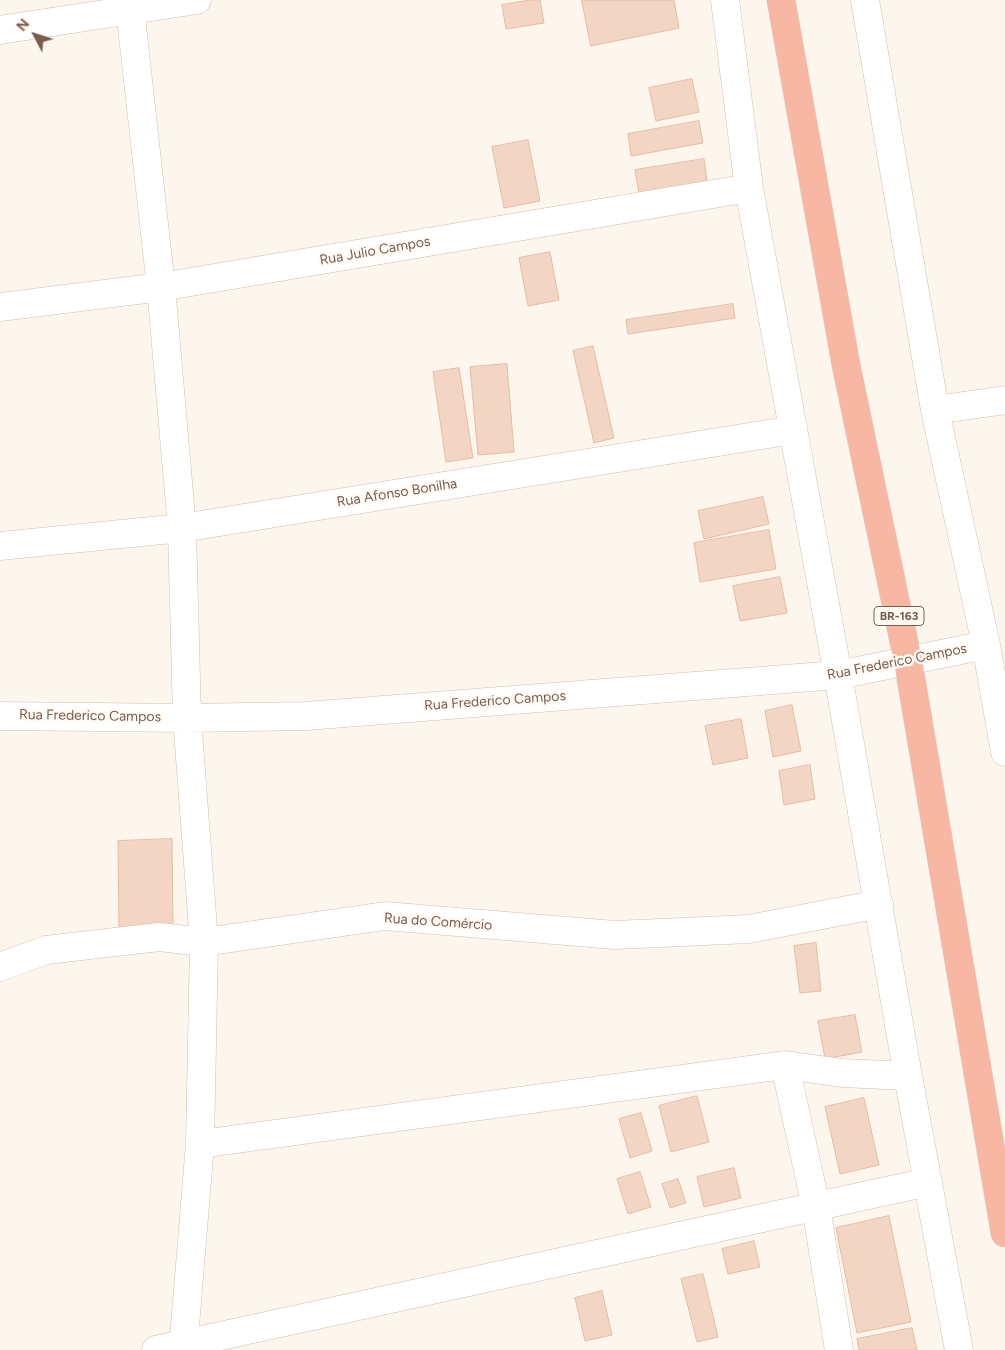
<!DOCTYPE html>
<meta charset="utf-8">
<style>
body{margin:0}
#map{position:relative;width:1005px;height:1350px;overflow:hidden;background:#fdf6ec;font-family:Figtree,sans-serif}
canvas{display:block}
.north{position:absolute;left:10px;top:10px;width:50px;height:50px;-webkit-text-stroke:4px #fffaf3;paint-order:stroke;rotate:310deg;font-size:14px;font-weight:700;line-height:20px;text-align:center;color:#7a5c4d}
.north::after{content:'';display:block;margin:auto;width:18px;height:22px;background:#7a5c4d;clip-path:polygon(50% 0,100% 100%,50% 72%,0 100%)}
</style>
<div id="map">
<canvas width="1005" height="1350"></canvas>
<div class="north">N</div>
</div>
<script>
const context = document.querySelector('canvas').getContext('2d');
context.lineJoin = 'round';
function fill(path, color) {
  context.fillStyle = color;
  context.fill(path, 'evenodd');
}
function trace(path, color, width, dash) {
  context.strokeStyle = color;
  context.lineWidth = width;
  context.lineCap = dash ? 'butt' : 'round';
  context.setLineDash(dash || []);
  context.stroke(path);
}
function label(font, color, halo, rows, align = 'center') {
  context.font = font + ' Figtree,sans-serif';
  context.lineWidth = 5;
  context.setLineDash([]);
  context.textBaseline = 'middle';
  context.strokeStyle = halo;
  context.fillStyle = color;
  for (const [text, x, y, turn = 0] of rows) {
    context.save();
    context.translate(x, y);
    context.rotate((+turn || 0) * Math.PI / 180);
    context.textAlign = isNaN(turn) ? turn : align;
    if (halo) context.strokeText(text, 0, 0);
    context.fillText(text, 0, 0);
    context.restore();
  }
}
const building = new Path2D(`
 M530,0H540L544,23L506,29L502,5Z
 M582,0H674L679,28L591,46Z
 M692,79L699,112L656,121L649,88Z
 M699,121L703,143L631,156L628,134Z
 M528,140L540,201L504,208L492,147Z
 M704,159L708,188L640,200L635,170Z
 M550,252L559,300L528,306L519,258Z
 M733,304L735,318L628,334L626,320Z
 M593,346L614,438L594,443L573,351Z
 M507,364L514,452L478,455L470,367Z
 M459,368L473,458L446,462L433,372Z
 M763,497L769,524L704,539L698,511Z
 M769,530L776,569L700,582L694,543Z
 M780,577L787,613L740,621L733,586Z
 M792,705L801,751L773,757L765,711Z
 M741,719L748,758L713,765L705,726Z
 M810,765L815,799L784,805L779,771Z
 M172,839L173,927L119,928L118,841Z
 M816,943L821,991L800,993L794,946Z
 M855,1015L862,1052L825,1059L818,1021Z
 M697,1096L709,1142L671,1152L659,1106Z
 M864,1098L879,1165L840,1174L825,1107Z
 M641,1113L652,1151L630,1158L619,1119Z
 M734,1168L741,1198L704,1207L697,1177Z
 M640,1172L651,1207L628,1214L617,1179Z
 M678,1179L686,1203L670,1208L662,1184Z
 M889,1216L911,1322L857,1333L836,1228Z
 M754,1241L760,1267L728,1274L722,1249Z
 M703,1274L718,1337L697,1342L681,1279Z
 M602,1291L612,1335L585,1341L575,1298Z
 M912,1328L917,1350H859L857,1339Z`);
fill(building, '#f3d5c3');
trace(building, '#e6bba3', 1);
const minor = new Path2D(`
 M129,0L161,287L182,528L187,718L204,942L200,1144L183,1350
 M725,0L749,188L838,675L908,1076L959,1350
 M865,0L935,410L986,645L1005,752
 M0,30L197,0
 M0,307L161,287L749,188
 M935,410L1005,400
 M0,546L182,528L793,430
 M0,716L187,718L306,716L838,675L986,645
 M0,967L46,950L159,937L204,942L385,916L615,935L749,929L879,904
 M785,1065L816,1207L839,1350
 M200,1144L785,1065L842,1073L908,1076
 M156,1350L928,1182`);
const highway = new Path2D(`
 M781,0L846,365L908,661L1005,1233`);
trace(minor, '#d1beb0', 29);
trace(highway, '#dad1cd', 29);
trace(minor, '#fff', 28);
trace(highway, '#f7b7a3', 28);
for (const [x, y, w] of [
 [899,616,50]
]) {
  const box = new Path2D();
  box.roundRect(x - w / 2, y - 9.5, w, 19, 4);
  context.fillStyle = '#fffaf3';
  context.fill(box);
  trace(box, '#7a5c4d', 1);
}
label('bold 12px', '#7a5c4d', null, [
 ["BR-163",899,616]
]);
label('14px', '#7a5c4d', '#fffaf3', [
 ["Rua Julio Campos",375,251,-10],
 ["Rua Afonso Bonilha",397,493,-9],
 ["Rua Frederico Campos",897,662,-11],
 ["Rua Frederico Campos",495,701,-4],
 ["Rua Frederico Campos",90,716,1],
 ["Rua do Comércio",438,922,4]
]);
</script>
